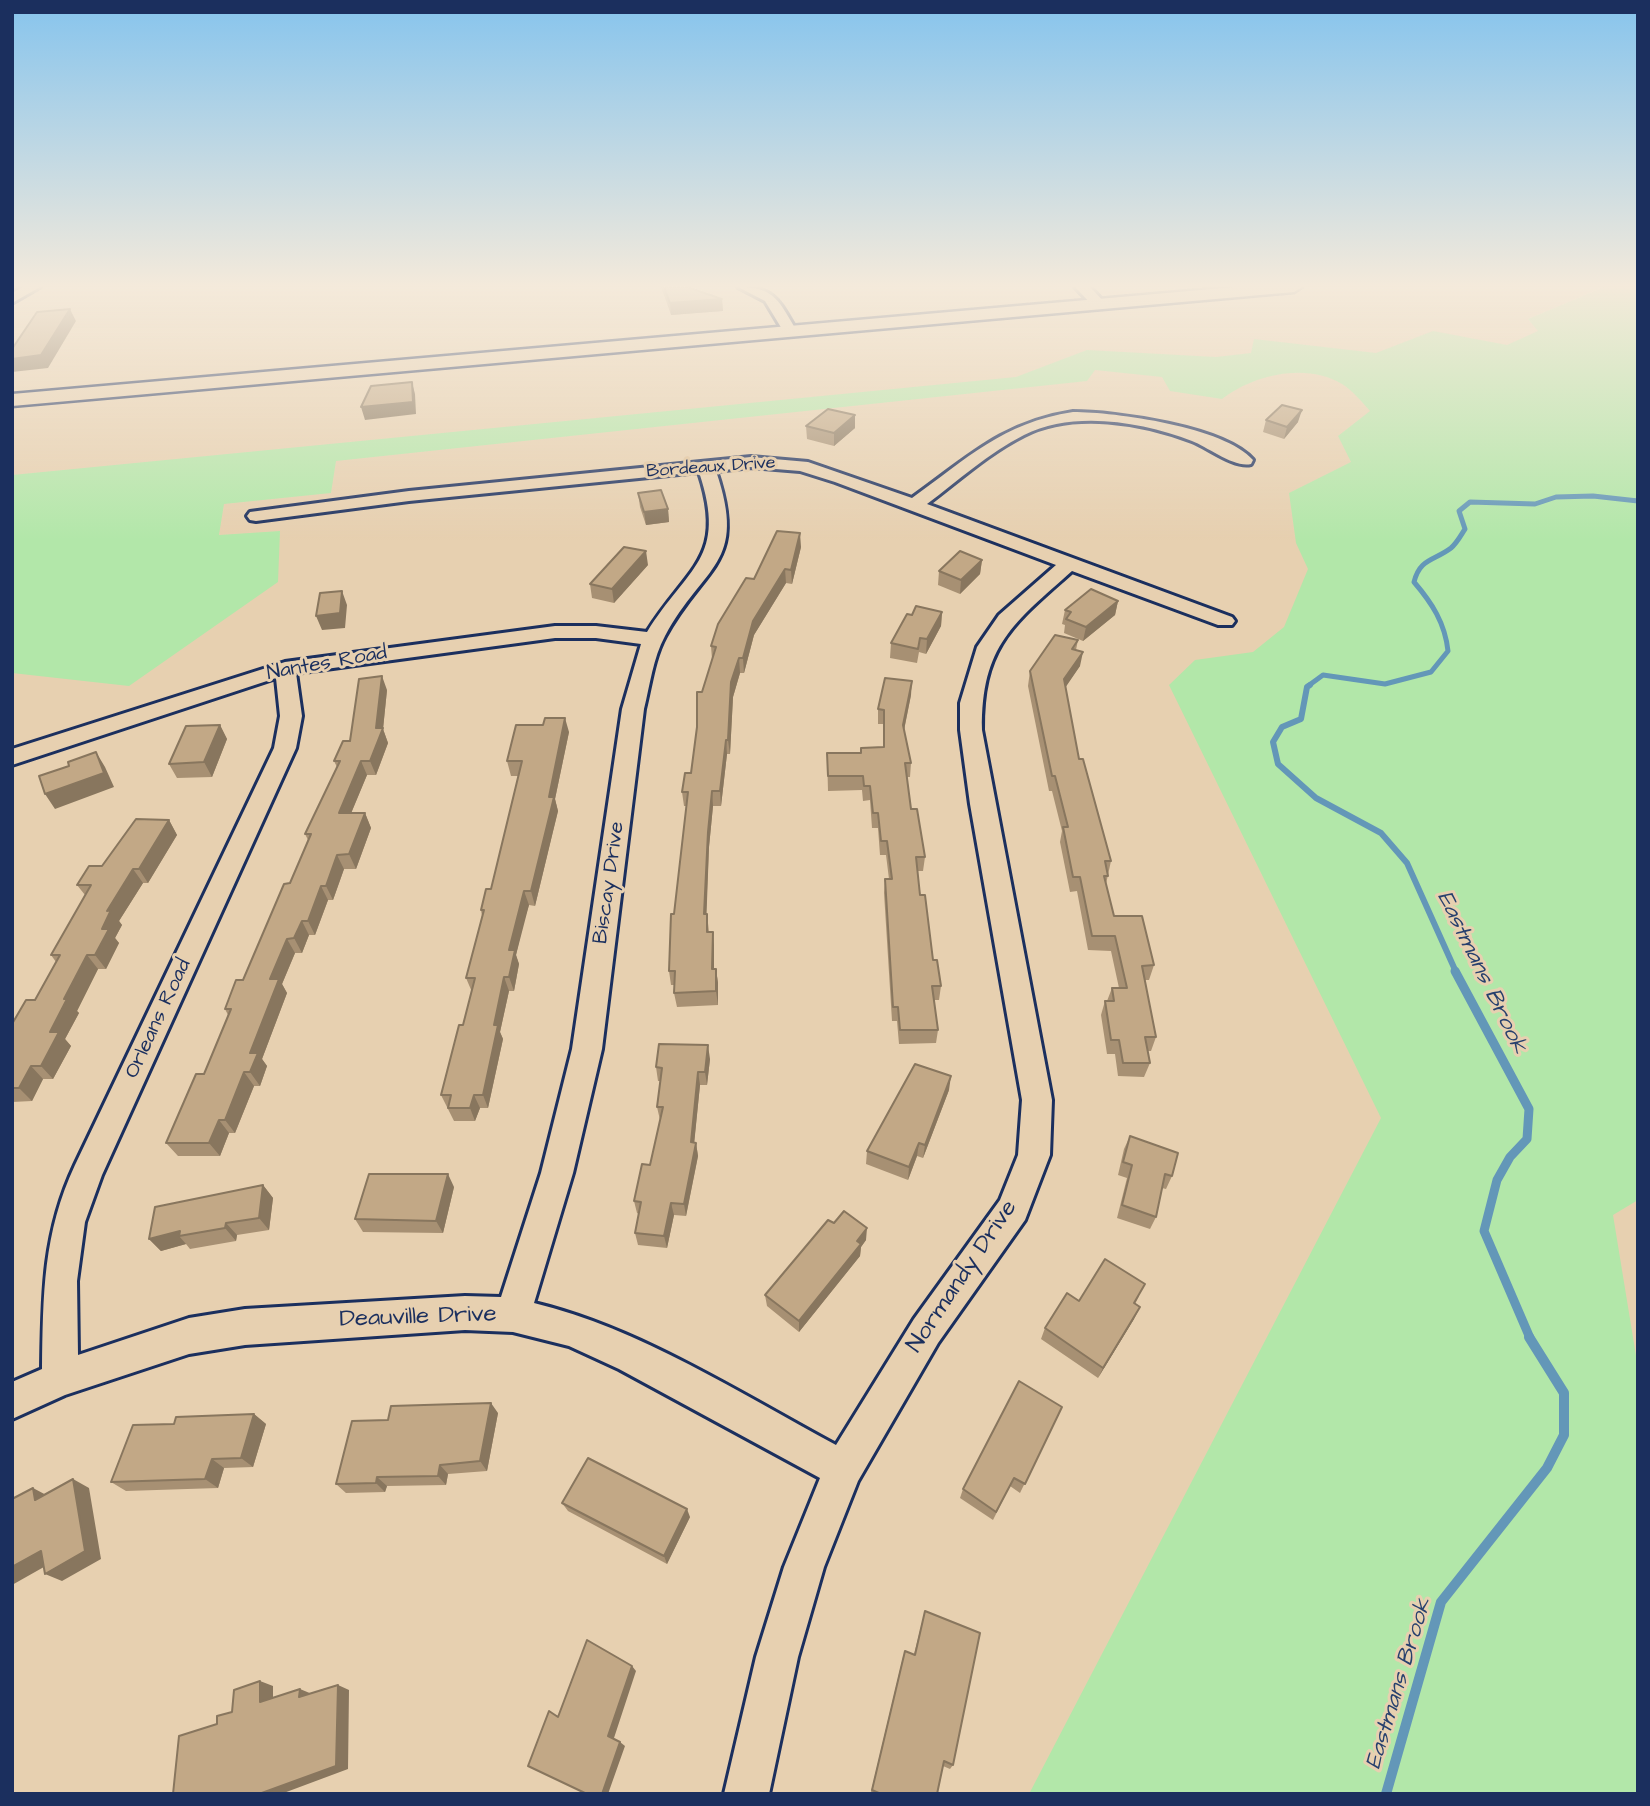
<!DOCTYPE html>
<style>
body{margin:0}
#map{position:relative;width:1650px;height:1806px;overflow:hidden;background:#e7d0b0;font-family:"Architects Daughter",sans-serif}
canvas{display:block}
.frame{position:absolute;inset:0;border:14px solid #1b2f5e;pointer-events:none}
</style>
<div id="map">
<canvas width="1650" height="1806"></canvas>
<div class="frame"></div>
</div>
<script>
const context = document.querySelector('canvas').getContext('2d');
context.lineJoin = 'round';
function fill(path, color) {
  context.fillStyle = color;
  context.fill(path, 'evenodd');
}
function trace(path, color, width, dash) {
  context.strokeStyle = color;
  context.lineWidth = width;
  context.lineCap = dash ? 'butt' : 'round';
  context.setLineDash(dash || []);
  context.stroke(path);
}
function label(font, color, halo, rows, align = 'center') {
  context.font = font + ' "Architects Daughter",sans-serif';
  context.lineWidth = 6;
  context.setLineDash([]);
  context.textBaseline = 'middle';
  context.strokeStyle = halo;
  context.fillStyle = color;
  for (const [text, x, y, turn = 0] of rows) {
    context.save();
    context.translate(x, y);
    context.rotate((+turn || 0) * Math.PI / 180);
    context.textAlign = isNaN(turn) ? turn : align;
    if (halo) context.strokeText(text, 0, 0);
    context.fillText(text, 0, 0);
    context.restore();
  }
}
fill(new Path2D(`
 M1604,287H1638V1200L1613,1215L1638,1368V1794H1029L1381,1118L1169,685L1195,660L1253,652L1284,627L1308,569L1296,543L1289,493L1351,462L1338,436L1370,411C1362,402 1352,390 1342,384C1306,362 1253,375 1222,399L1170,391L1162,377L1095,370L1087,381L336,461L331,493L224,504L219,535L280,531L278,582L129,686L12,673V475L1016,377L1087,350L1216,357L1251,353L1254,339L1376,353L1433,331L1507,345L1538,331L1528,319Z`), '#b2e7a9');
trace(new Path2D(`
 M1308,686L1323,675L1385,684L1431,672L1448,651C1445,623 1432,603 1414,582C1420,558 1434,561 1451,548C1457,543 1461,535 1465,529L1459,511L1470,502L1535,504L1556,497L1593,496L1638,501`), '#6397b8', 5);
trace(new Path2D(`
 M1310,685L1307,687L1301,719L1282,727L1273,742L1278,764L1316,798L1381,833L1407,863L1456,972`), '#6397b8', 6);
trace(new Path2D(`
 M1455,971L1529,1109L1527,1139L1510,1157L1497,1180L1484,1231L1530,1338`), '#6397b8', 9);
trace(new Path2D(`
 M1386,1794L1441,1602L1547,1468L1564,1435V1393L1529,1337`), '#6397b8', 10);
const minor = new Path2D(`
 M23,287H40L12,303V293Z
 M738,287C776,287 779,302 797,331L795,334H785L765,301Z
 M1075,287H1090L1106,304L1094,307Z
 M1073,412C1115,412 1225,427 1253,460L1251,464C1234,468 1208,447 1192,441C1142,422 1074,410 1024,435C988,453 958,481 927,504L1232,617L1235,621L1232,625H1218L1072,571C1014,623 981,645 982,730L1052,1100L1050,1155L1025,1220L938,1343L858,1481L824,1567L798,1657L769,1794H724L756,1657L784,1567L820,1478L619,1369L569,1346L513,1332L465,1330L245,1345L189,1354L65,1395L12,1419V1382L42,1369C43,1295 43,1233 75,1165L274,748L280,716L276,678L12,765V749L285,662L555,626H596L647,632C688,566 728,559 699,472L409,501L256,521L250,520L247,516L250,512L409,491L751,457L808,462L912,498C968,458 1002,423 1073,412ZM751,467L800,471L835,482L1056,565L999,615L977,647L960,703V730L970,804L1022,1100L1018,1155L1000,1200L914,1319L836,1445C741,1394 639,1328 534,1303L573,1173L602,1049L644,709C650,685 653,658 665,636C704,564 748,565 716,471ZM555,638H596L641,644L622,709L572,1049L541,1173L501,1297L465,1296L245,1309L189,1318L78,1355L77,1281L85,1222L102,1175L296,748L302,716L296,673Z`);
const tertiary = new Path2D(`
 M1235,287H1302L1294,292L12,406V394Z`);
trace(minor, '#1b2f5e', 6);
trace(tertiary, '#1b2f5e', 5);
fill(minor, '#e7d0b0');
fill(tertiary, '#e7d0b0');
fill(new Path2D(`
 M661,287H687L722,299L723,311L671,315Z
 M855,415V428L834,446L807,439L806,426Z
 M1266,420L1298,422L1284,439L1263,432Z
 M638,493L668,509L669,522L646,525L640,507Z
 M801,547L792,584L786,583L754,635L744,673H740L733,697L730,754H727L721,806H713L709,847L706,914H707L709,932H713L714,946V969H716L718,983V1005L677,1007L674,993L675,985H671L669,971L674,914L687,806H684L682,792L691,773L702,692L712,659L711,646L754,579Z
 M982,560L980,574L960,594L938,585L939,571Z
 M648,565L614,603L592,598L590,584Z
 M1118,601L1115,615L1083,641L1064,633L1065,625L1062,624L1065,610Z
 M942,612L941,626L926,654L919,652L917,663L890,658L891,643L912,615Z
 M1078,640L1076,650L1080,666L1065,687L1079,759L1111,861L1106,884L1114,916L1154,965L1149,980H1145L1156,1037L1151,1051H1147L1150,1063L1144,1077L1118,1076L1115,1054H1107L1101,1015L1105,1001H1107L1112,988H1119L1111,951L1088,950L1077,891L1070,892L1060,842L1062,831L1052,791H1049L1028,686L1030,671Z
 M387,690L383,729L388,743L376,775H367L351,813H365L371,828L356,869H344L333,900H328L315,935H309L302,953H295L282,984L287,993L262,1059L267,1066L260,1086H254L235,1133H229L220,1156H178L166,1143L204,1074L228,1015L225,1009L243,980L290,883L308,840L305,834L337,767L334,761Z
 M911,695L904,730L911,763L910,777H907L911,809L925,857L923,871H917L920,895L933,960L941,986L939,1000H934L938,1030L936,1043L899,1044L897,1021H892L884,893L885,879H889L886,855H880L878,828H872L870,800L863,801L862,790L828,791L827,753H861L883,747V724H878V709Z
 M220,725L227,739L212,777L177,778L169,764Z
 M543,725L569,732L555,799L558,811L553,831L535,906L529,905L523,924L516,955L519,964L514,991H509L500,1032L503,1039L488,1108H480L475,1121H454L441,1095L463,1025L472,992L466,978L482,916L481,910L491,889L518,776H511L507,761Z
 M169,820L177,835L148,883H143L119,921L122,925L115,938L119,943L106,969H98L77,1011L79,1013L65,1039L71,1046L53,1079H43L32,1101L12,1102V1024L35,1000L56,962L51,955L85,895L77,885L102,866Z
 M710,1059L707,1085H700L694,1143H696L698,1156L686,1216L674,1215L667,1248L638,1245L635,1233L639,1214L637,1213L634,1201L650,1165L660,1120L657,1107L660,1081H658L656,1067Z
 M949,1090L923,1158L917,1156L908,1180L866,1164L867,1151Z
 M1130,1136L1172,1176L1166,1189L1162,1188L1156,1217L1150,1229L1117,1218L1127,1178L1118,1175L1124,1149Z
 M263,1185L273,1198L269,1230L237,1235L236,1241L190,1249L186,1244L161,1251L149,1239Z
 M454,1187L443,1233L363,1232L355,1219Z
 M834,1223L866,1240L861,1247L860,1256L799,1332L767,1306L765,1295Z
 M1139,1296L1135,1304L1134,1319L1098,1378L1041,1339L1045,1328L1079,1301Z
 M1062,1407L1020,1493L1010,1486L993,1520L960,1498L963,1489Z
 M498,1413L487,1471L448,1474L446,1485L387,1486L385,1492L346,1493L336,1484L388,1420Z
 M254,1414L266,1424L253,1467L224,1468L218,1488L126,1491L111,1482L174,1424Z
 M562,1503L690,1517L667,1564L568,1511Z
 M925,1611L953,1765L950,1769L943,1766L937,1794H874L871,1792L903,1657L914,1654Z`), '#a79073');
fill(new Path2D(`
 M722,299L723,311L671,315L670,303Z
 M70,309L76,321L48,368L12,372V359Z
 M412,382L415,394L416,414L365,420L361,407Z
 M1302,410L1298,422L1284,439L1287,427Z
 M855,415V428L834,446V433Z
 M668,509L669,522L646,525L644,512Z
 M800,533L801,547L792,584L791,570Z
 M646,551L648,565L614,603L612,589Z
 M982,560L980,574L960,594L961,580Z
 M785,569L786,583L754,635L744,673L743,658L753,621Z
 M342,591L347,605L345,628L322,630L316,616Z
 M1118,601L1115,615L1083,641L1086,627Z
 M942,612L941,626L926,654L927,639Z
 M1083,652L1080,666L1061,694L1064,679Z
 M739,658L740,673L733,697L730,754L728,740L731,682Z
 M382,676L387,690L383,729L388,743L376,775L370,761L376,728Z
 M912,681L911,695L902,740L903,725Z
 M565,718L569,732L555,799L558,811L535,906L531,891L549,797Z
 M220,725L227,739L212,777L204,762Z
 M726,740L727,754L721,806L720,791Z
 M96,752L105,767L114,787L55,809L45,794Z
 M361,761L367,775L345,828L339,813Z
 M712,791L713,806L709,847L706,928L704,914L708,832Z
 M365,813L371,828L356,869L349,854Z
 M169,820L177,835L148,883L139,869Z
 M337,855L344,869L333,900L326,886Z
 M133,869L143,883L119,921L122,925L115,938L119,943L106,969L95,955L107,911Z
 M321,886L328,900L315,935L308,921Z
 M524,891L529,905L516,955L519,964L514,991L509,977V950Z
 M302,921L309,935L302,953L294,938Z
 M713,932L714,946V983L712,969Z
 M287,939L295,953L282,984L287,993L262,1059L267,1066L260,1086L250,1072V1053L270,979Z
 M87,955L98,969L77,1011L79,1013L65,1039L71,1046L53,1079L41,1066L50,1032L64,999Z
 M716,969L718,983V1005L716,991Z
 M504,977L509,991L500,1032L503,1039L488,1108L483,1095L494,1025Z
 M708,1045L710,1059L707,1085L705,1072Z
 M31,1066L43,1079L32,1101L19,1088Z
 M244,1072L254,1086L235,1133L225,1120Z
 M698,1072L700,1085L693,1155L691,1142Z
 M951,1076L949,1090L923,1158L925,1145Z
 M474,1095L480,1108L475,1121L470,1108Z
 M219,1120L229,1133L220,1156L209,1143Z
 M696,1143L698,1156L686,1216L684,1204Z
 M919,1143L917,1156L908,1180L909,1167Z
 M448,1174L454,1187L443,1233L436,1221Z
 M263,1185L273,1198L269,1230L259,1218Z
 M671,1203L674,1215L667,1248L664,1236Z
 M226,1223L237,1235L236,1241L225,1228Z
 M867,1228L866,1240L861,1247L860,1256L799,1332V1321Z
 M180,1231L179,1236L186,1244L161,1251L149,1239Z
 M1140,1307L1134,1319L1098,1378L1103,1368Z
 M491,1403L498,1413L487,1471L480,1461Z
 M254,1414L266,1424L253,1467L241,1458Z
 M212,1459L224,1468L218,1488L205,1479Z
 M440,1465L448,1474L446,1485L438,1476Z
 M377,1477L387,1486L385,1492L376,1483Z
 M73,1479L89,1488L101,1559L62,1581L45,1574Z
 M33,1488L50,1497L35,1500Z
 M687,1509L690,1517L667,1564L664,1556Z
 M41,1551L58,1559L12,1585V1567Z
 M632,1666L636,1671L613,1741L608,1736Z
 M260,1681L273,1686V1707L260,1702Z
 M338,1685L349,1690L348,1769L281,1794H259Z
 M300,1689L312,1694L299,1697Z
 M620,1742L625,1746L608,1794H602Z`), '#88765e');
const building = new Path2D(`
 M664,287H687L722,299L670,303Z
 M70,309L41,355L12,359V349L37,312Z
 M412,382L413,402L361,407L371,386Z
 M1282,405L1302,410L1287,427L1266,420Z
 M828,409L855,415L834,433L806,426Z
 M661,490L668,509L644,512L638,493Z
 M777,531L800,533L791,570L785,569L753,621L743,658H739L731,682L728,740H726L720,791H712L708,832L704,914H707V932H713L712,969H716V991L674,993L675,971H669L671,914H674L688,792H682L685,773H691L697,727V692H702L716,647L711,646L718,624L746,578L754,579Z
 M624,547L646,551L612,589L590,584Z
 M960,551L982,560L961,580L939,571Z
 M1091,589L1118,601L1086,627L1066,619L1071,612L1065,610Z
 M342,591L340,613L316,616L320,593Z
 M916,606L942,612L927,639L920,638L918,649L891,643L907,614L912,615Z
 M1055,635L1078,640L1072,649L1083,652L1064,679L1079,759H1083L1111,861H1105L1108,876H1104L1114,916H1142L1154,965L1142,966L1156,1037H1145L1150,1063H1123L1119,1040H1111L1105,1001H1114L1112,988H1127L1115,936H1092L1080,877H1073L1063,827H1068L1055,776H1052L1030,671Z
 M382,676L376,728H383L370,761H361L339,813H365L349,854L337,855L326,886H321L308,921H302L294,938L287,939L270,979H279L250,1053H258L250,1072H244L225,1120H219L209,1143H166L196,1074H204L231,1009H225L236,980H243L284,884L290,883L311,834H305L340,761H334L343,741H350L359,679Z
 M885,678L912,681L903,725L911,763H905L911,809H917L925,857H916L920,895H925L933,960H937L941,986H932L938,1030H900L898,1007H893L885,879H892L887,841H881L878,813H873L870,786H864L863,776H828L827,753H861V748L884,747V710L878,709Z
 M545,718H565L549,797H554L531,891H524L509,950H515L509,977H504L494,1025H498L483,1095H474L470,1108H448L451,1095H441L459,1025H463L475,978H466L484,910H481L486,889H491L522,761H507L516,725H543Z
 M220,725L204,762L169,764L186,726Z
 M96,752L104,773L45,794L39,776L69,766L68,762Z
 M136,819L169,820L139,869H133L107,911L111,910L102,929H109L95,955H87L64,999H67L50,1032H59L41,1066H31L19,1088H12V1024L26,1000H35L60,955H51L91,885H77L89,866H102Z
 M659,1044L708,1045L705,1072H698L691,1142L696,1143L684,1204L671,1203L664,1236L635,1233L641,1202L634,1201L642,1164L650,1165L663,1107H657L662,1068L656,1067Z
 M915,1064L951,1076L925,1145L919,1143L909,1167L867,1151Z
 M1130,1136L1178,1153L1172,1176L1165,1174L1156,1217L1122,1205L1132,1165L1123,1162Z
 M369,1174H448L436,1221L355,1219Z
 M263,1185L259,1218L226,1223L225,1228L179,1236L180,1231L149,1239L155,1207Z
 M844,1211L867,1228L857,1241L861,1244L799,1321L765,1295L828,1220L834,1223Z
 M1105,1259L1145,1284L1134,1303L1140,1307L1103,1368L1045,1328L1067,1293L1079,1301Z
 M1019,1381L1062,1407L1025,1484L1014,1478L996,1512L963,1489Z
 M491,1403L480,1461L440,1465L438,1476L377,1477L376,1483L336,1484L352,1421L388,1420L391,1406Z
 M254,1414L241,1458L212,1459L205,1479L111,1482L133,1425L174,1424L176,1417Z
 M588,1458L687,1509L664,1556L562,1503Z
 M73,1479L85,1551L45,1574L41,1551L12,1567V1499L33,1488L35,1500Z
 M925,1611L980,1633L953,1765L944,1761L937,1794H881L872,1790L905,1651L915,1655Z
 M587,1640L632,1666L608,1736L620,1742L602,1794H587L528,1766L549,1711L558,1717Z
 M260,1681V1702L300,1689L299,1697L338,1685L336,1766L259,1794H173L179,1736L217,1724V1716L232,1712L234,1690Z`);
fill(building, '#c2a886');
trace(building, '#88765e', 2);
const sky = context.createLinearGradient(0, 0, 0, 540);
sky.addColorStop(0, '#86c4ed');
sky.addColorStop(0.53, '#f4eadb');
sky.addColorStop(1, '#f4eadb00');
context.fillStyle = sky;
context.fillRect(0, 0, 1650, 540);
label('18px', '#1b2f5e', '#e7d0b0', [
 ["Bordeaux Drive",711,468,-4]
]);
label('21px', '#1b2f5e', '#e7d0b0', [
 ["Nantes Road",327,664,-10],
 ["Biscay Drive",610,883,-82],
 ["Orleans Road",159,1019,-65]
]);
label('italic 23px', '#27406d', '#e7d0b0', [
 ["Eastmans Brook",1481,973,64],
 ["Eastmans Brook",1400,1684,-73]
]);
label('24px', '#1b2f5e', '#e7d0b0', [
 ["Normandy Drive",963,1277,-56],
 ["Deauville Drive",418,1318,-2]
]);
</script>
